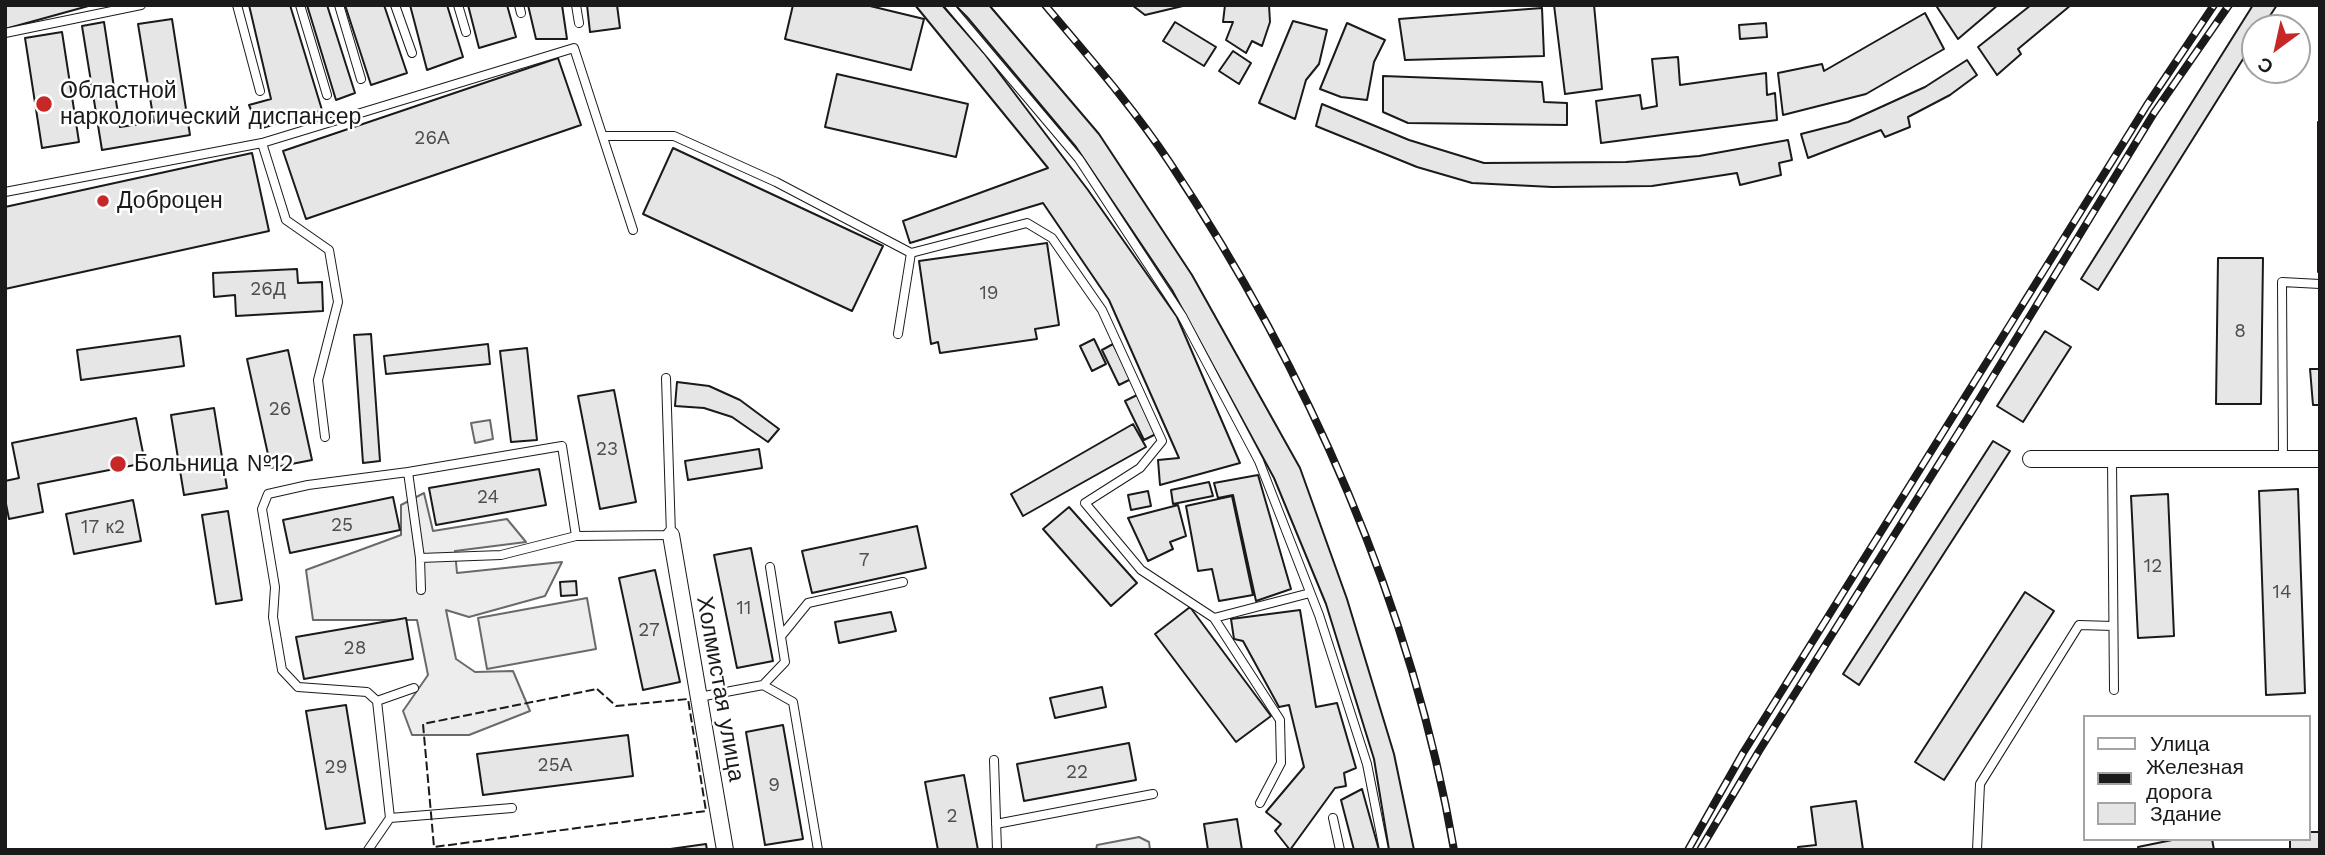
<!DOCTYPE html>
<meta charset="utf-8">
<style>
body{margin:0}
#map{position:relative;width:2325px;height:855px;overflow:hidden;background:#fff;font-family:"Work Sans",sans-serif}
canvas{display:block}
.frame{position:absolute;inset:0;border:7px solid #1a1a1a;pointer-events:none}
.legend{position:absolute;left:2083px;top:715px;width:228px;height:126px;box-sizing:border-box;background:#fff;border:2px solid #a3a3a3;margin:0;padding:9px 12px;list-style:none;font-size:21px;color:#1a1a1a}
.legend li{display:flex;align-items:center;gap:14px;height:35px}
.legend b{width:35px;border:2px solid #a3a3a3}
.north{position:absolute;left:2241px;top:14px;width:70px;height:70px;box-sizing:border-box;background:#fff;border:2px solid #a3a3a3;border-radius:50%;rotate:213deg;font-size:19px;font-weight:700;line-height:28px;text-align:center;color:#1a1a1a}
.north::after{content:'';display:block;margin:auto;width:24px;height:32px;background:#c62828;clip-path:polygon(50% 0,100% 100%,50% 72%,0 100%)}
</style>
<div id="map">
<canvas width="2325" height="855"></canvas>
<div class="frame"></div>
<ul class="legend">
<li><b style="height:9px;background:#fff"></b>Улица</li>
<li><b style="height:9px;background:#1a1a1a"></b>Железная дорога</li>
<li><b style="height:19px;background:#e6e6e6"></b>Здание</li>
</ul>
<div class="north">С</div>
</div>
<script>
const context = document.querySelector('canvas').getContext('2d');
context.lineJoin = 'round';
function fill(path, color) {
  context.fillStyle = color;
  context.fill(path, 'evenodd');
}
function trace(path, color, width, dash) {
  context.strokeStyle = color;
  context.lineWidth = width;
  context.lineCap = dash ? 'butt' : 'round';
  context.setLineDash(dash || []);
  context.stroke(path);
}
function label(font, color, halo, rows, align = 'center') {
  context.font = font + ' "Work Sans",sans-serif';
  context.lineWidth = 5;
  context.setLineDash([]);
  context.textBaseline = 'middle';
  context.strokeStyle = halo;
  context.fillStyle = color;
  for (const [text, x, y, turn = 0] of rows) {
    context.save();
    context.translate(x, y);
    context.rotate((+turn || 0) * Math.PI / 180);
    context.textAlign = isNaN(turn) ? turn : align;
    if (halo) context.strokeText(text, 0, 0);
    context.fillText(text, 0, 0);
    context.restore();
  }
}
const built = new Path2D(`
 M490,420L493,439L475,443L471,423Z
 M424,493L433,531L507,519L526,542L455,551L457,573L562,562L545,596L469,617L446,610L456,659L475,672L513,671L530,711L469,735H412L403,711L428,675L417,620H313L306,570L401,535V505Z
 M587,598L596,649L487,669L478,618Z
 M1139,837L1149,842L1150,850H1096L1097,845Z`);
fill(built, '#ededed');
trace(built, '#6a6a6a', 2);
const building = new Path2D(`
 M5,5H92L5,29Z
 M249,5H290L322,110L259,129L249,105L271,99Z
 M307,5H327L355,93L336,100Z
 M345,5H384L407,73L371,85Z
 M410,5H447L463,57L427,70Z
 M468,5H507L516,37L479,48Z
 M528,5H562L567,39H536Z
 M587,5H617L620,28L590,32Z
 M793,5H866L924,19L911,70L785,39Z
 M915,5H942L984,53L1088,190L1177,317L1240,463L1160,485L1158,460L1179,458L1109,300L1043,203L910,243L903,221L1048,168Z
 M955,5H989L1099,134L1192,275L1300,468L1347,599L1394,754L1414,850H1389L1374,759L1326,604L1274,478L1172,290L1076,147L967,17Z
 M1132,5H1187L1145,15Z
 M1225,5H1269L1270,22L1262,46L1252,41L1246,53L1226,40L1233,22H1223Z
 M1554,5H1594L1602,89L1565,94Z
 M1939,5H1998L1958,39L1937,7Z
 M2031,5H2071L2018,49L2021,54L1997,75L1978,47Z
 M2253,5H2277L2262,28H2255V40L2098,290L2081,279Z
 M1542,8L1544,56L1405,60L1399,19Z
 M1925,13L1944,49L1866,94L1783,115L1778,73L1822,64L1824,71Z
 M172,19L190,135L102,150L82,26L104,22L120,127L154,122L138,24Z
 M1293,21L1327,30L1319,64L1306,80L1295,119L1259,103Z
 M1175,22L1216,47L1204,66L1163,41Z
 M1347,23L1385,40L1374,62L1367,100L1341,97L1320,89Z
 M1766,23L1767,37L1740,39L1739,25Z
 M62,32L79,142L42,148L25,38Z
 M1233,51L1251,63L1239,84L1219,71Z
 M1678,57L1680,85L1766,73L1767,95L1775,93L1777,120L1601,143L1596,101L1640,95L1642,109L1657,106L1652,59Z
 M558,58L581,125L306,219L283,151Z
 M1967,60L1977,75L1950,95L1908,117L1910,127L1885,137L1881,130L1808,158L1801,134L1848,122L1925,87Z
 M837,74L968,104L956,157L825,127Z
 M1383,76L1542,82L1544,102L1567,103V125L1408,123L1383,112Z
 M1322,104L1409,140L1484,163L1626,162L1699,156L1788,140L1792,160L1779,163L1781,175L1740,185L1737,173L1652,186L1552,187L1472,183L1417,167L1316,126Z
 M2318,122H2320V272H2318Z
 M673,148L883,246L852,311L643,214Z
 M252,153L269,231L5,289V207Z
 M1047,243L1059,325L1035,329L1037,339L940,353L938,342L931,344L919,261Z
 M2218,258H2263L2261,404H2216Z
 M297,269L298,283L322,282L323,311L236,316L235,295L214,297L213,273Z
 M2045,331L2071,347L2023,422L1997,406Z
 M371,334L380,461L363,463L354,335Z
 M180,336L184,366L81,380L77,350Z
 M1094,339L1106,364L1092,371L1080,346Z
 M488,344L490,364L386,374L384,356Z
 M1113,344L1131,379L1119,385L1102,350Z
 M527,348L537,440L511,442L500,351Z
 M288,350L312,460L271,468L247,359Z
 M2310,369H2320V405H2313Z
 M677,382L709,386L740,400L779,429L768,442L732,417L704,408L675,406Z
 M614,390L636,502L600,509L578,396Z
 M1137,395L1156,434L1144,440L1125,401Z
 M214,408L227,488L184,495L171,415Z
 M136,418L145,463L38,484L43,512L9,519L5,499V481L19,478L12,443Z
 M1133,424L1146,447L1023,516L1011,494Z
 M1993,441L2010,451L1859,685L1843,674Z
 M759,449L762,468L688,480L685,461Z
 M539,469L546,505L436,525L429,488Z
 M1258,475L1291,589L1256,601L1233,495L1218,498L1214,483Z
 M1209,482L1213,496L1173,504L1171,490Z
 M2298,489L2305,693L2266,695L2259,491Z
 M1148,491L1151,506L1131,510L1128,495Z
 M2168,494L2174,636L2138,638L2131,496Z
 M1232,496L1253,595L1219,601L1212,569L1198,571L1186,506Z
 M393,497L400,530L290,553L283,520Z
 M133,500L141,541L74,554L66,514Z
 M1178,505L1186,536L1170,542L1173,549L1148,561L1128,518Z
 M1069,507L1137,583L1111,606L1043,529Z
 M228,511L242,600L216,604L202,515Z
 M917,526L926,568L812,593L802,551Z
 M751,548L773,661L737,668L714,555Z
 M655,570L680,682L643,690L619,578Z
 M576,581L577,595L561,596L560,582Z
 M2025,592L2054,611L1944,780L1915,762Z
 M1190,607L1271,716L1236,742L1155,634Z
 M1300,610L1316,707L1337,703L1356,768L1344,773L1346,786L1335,788L1290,850L1275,831L1281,824L1266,812L1304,767L1289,705L1279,707L1243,641L1234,639L1231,619Z
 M891,612L896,631L839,643L835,622Z
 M406,618L413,659L304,679L296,637Z
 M1102,687L1106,707L1055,718L1050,698Z
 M346,705L365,823L326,829L306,711Z
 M783,725L803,839L765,845L746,732Z
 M628,735L633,776L483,795L477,754Z
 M1129,743L1136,780L1024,801L1017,764Z
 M964,775L978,850H938L925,782Z
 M1362,789L1379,850H1354L1341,800Z
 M1856,801L1863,850H1798V847L1816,845L1811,807Z
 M1237,819L1242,850H1208L1204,824Z
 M2309,832H2320V850H2290V839H2309Z
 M2177,839H2212L2214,850H2139L2138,847Z
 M706,844L707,850H663Z`);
fill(building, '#e6e6e6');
trace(building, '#1a1a1a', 2);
const lane = new Path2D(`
 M237,5L260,91
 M300,5L327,95
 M339,5L361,79
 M395,5L412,53
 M458,5L466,32
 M519,5L521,13
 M576,5L579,23
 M949,5L1079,159L1182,316L1259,461L1319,615L1367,764L1384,850
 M5,33L141,5
 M603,136H674L776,182L911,253
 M262,143L574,48L633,230
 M5,192L262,143L286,220L329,250L338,302L318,380L325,437
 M898,334L911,253L1027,223L1052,238L1102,310L1162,441L1140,468L1085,503L1141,570L1214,618L1310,593
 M2112,459L2114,690
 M2283,459L2282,282L2320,284
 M420,558L501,555L576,536L671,535L666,378
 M770,567L785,662L763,685L793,702L818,850
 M421,590L420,558L408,472L562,446L576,536
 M1214,618L1280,720L1281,763L1260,803
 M782,635L808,603L903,582
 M699,697L763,685
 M377,701L367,692L298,687L282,670L273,617L275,587L262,509L268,494L308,485L408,472
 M994,760L997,850
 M390,818L512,808
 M1333,818L1340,850
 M996,824L1153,794
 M368,850L390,818L377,701L414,688
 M1977,850L1980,784L2079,625L2113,626`);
const street = new Path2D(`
 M2031,459H2320
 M671,535L725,850`);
trace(lane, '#1a1a1a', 10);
trace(street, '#1a1a1a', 18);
trace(lane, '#fff', 8);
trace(street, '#fff', 16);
const rail = new Path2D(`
 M1045,5C1088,56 1133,107 1170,163C1307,369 1412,605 1454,850
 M1688,850L1743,753L1960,405L2147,105L2214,5
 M1700,850L1759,751L1972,411L2154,113L2229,5`);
trace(rail, '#1a1a1a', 8);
trace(rail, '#fff', 5, [16]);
trace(new Path2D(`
 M597,689L616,706L688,699L706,811L434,847L423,724Z`), '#1a1a1a', 2, [9, 3.5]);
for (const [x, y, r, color] of [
 [44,104,9,"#c62828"],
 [103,201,7,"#c62828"],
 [118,464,9,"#c62828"]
]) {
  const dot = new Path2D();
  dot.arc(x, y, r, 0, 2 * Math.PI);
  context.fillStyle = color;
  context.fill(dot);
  trace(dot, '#fff', 2.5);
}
label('19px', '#4d4d4d', null, [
 ["26А",432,138],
 ["26Д",268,289],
 ["19",989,293],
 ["8",2240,331],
 ["26",280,409],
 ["23",607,449],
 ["24",488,497],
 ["25",342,525],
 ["17 к2",103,527],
 ["7",864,560],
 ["12",2153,566],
 ["14",2282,592],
 ["11",744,608],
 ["27",649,630],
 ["28",355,648],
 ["25А",555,765],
 ["29",336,767],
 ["22",1077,772],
 ["9",774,785],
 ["2",952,816]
]);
label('23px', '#1a1a1a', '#fff', [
 ["Областной",60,91],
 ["наркологический диспансер",60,117],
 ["Доброцен",117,201],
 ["Больница №12",134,464]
], 'left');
label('23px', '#1a1a1a', '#fff', [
 ["Холмистая улица",720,689,80]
]);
</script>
